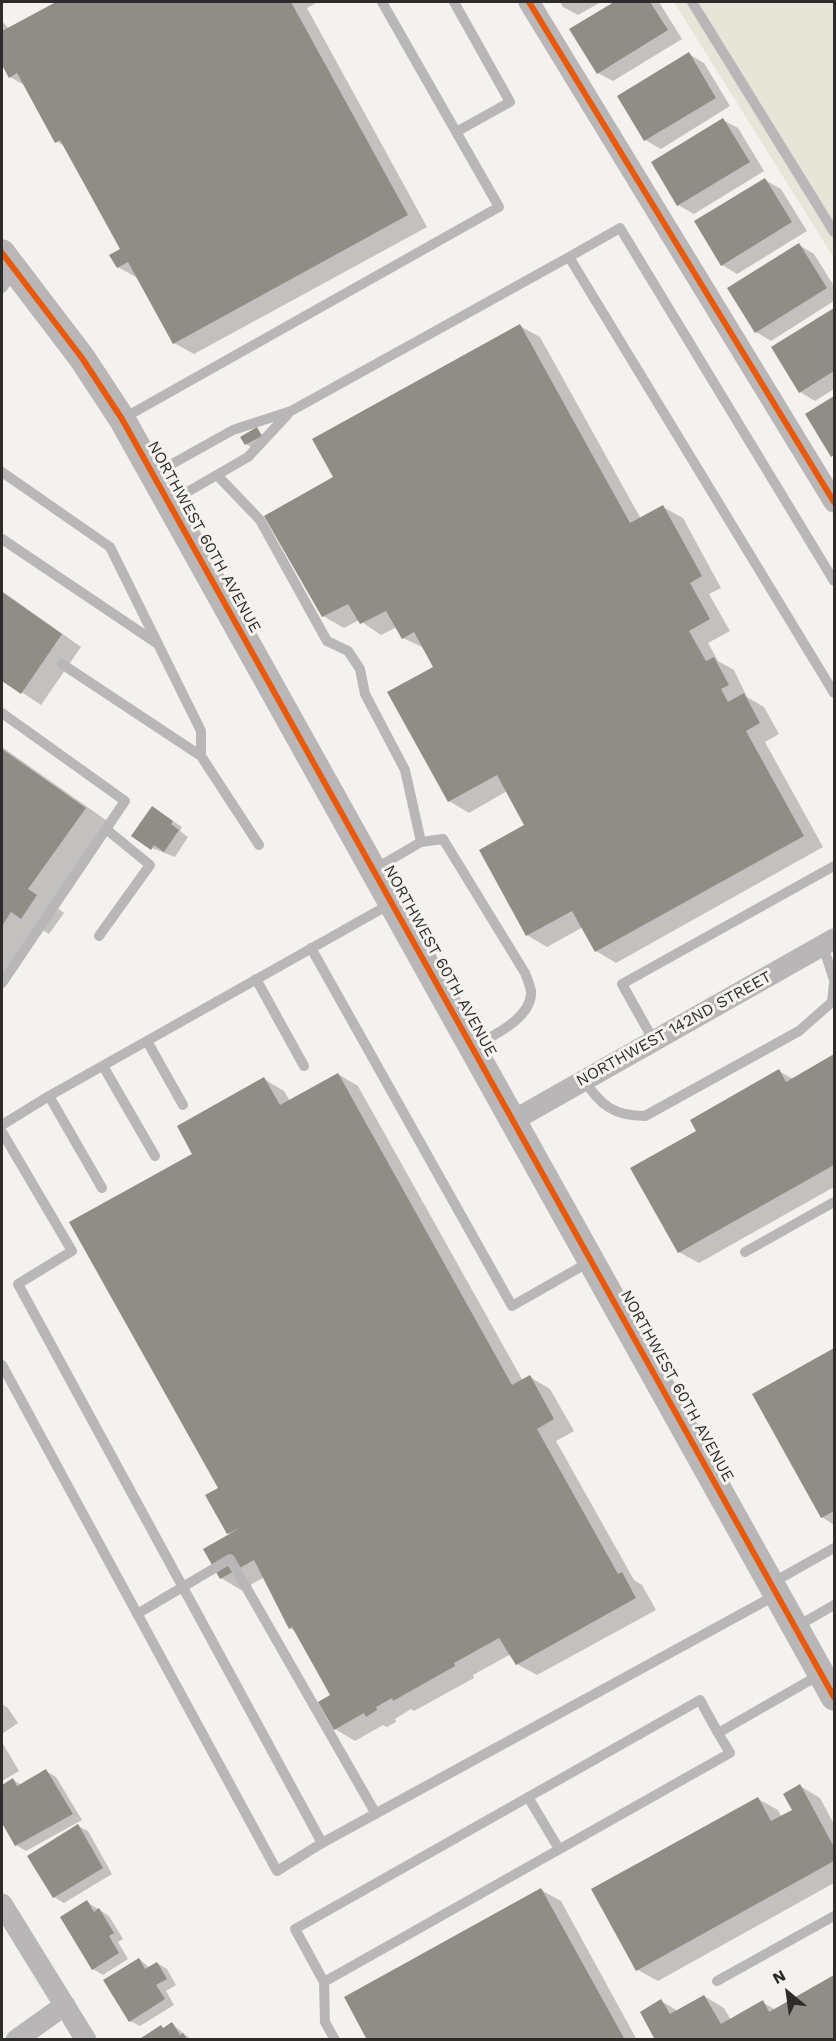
<!DOCTYPE html>
<style>
body{margin:0}
#map{position:relative;width:836px;height:2041px;overflow:hidden;background:#f4f2ef;font-family:"Work Sans",sans-serif}
canvas{display:block}
.frame{position:absolute;inset:0;border:3px solid #2d2c2a;pointer-events:none}
.north{position:absolute;left:758px;top:1963px;width:60px;height:60px;-webkit-text-stroke:4px #f5f3ee;paint-order:stroke;rotate:331deg;font-size:16px;font-weight:700;line-height:24px;text-align:center;color:#2d2c2a}
.north::after{content:'';display:block;margin:auto;width:21px;height:27px;background:#2d2c2a;clip-path:polygon(50% 0,100% 100%,50% 72%,0 100%)}
</style>
<div id="map">
<canvas width="836" height="2041"></canvas>
<div class="frame"></div>
<div class="north">N</div>
</div>
<script>
const context = document.querySelector('canvas').getContext('2d');
context.lineJoin = 'round';
function fill(path, color) {
  context.fillStyle = color;
  context.fill(path, 'evenodd');
}
function trace(path, color, width, dash) {
  context.strokeStyle = color;
  context.lineWidth = width;
  context.lineCap = dash ? 'butt' : 'round';
  context.setLineDash(dash || []);
  context.stroke(path);
}
function label(font, color, halo, rows, align = 'center') {
  context.font = font + ' "Work Sans",sans-serif';
  context.lineWidth = 6;
  context.setLineDash([]);
  context.textBaseline = 'middle';
  context.strokeStyle = halo;
  context.fillStyle = color;
  for (const [text, x, y, turn = 0] of rows) {
    context.save();
    context.translate(x, y);
    context.rotate((+turn || 0) * Math.PI / 180);
    context.textAlign = isNaN(turn) ? turn : align;
    if (halo) context.strokeText(text, 0, 0);
    context.fillText(text, 0, 0);
    context.restore();
  }
}
fill(new Path2D(`
 M674,2H834V258Z`), '#e7e4d8');
fill(new Path2D(`
 M59,2H318L307,8L427,227L194,354L174,343L139,279L118,267L122,250L66,147L56,141L26,86L10,77L2,62V21L9,29Z
 M560,2H601L578,15L563,7Z
 M617,2H659L682,39L613,81L598,73L571,29Z
 M689,54L704,63L730,106L661,149L645,140Z
 M723,120L738,128L764,171L694,214L678,205Z
 M765,180L781,189L807,231L737,274L722,265Z
 M799,245L814,254L834,286V301L771,341L756,332Z
 M834,309V389L815,401L800,392L773,347Z
 M520,326L540,337L641,519L663,507L683,518L721,588L709,594L730,631L708,643L718,661L734,670L747,697L764,707L779,734L765,742L823,847L616,963L596,951L583,927L547,947L527,935L481,851L526,826L507,791L469,813L449,801L435,667L424,648L403,638L397,627L381,635L359,620L344,628L323,616L335,477Z
 M834,397V458L807,414Z
 M257,429L265,439L251,447L246,444Z
 M2,591L81,647L41,705L2,679Z
 M2,747L113,825L55,906L64,913L49,934L39,928L2,977Z
 M162,814L182,827L180,831L188,837L175,857L152,848Z
 M834,1056V1187L699,1263L679,1252L698,1131L779,1071L793,1079Z
 M338,1074L358,1086L523,1381L530,1377L550,1389L574,1431L556,1441L634,1580L642,1585L656,1610L537,1675L517,1664L511,1654L473,1675L474,1678L414,1711L411,1709L395,1719L396,1722L387,1727L383,1725L355,1741L335,1729L332,1696L295,1631L290,1628L265,1577L241,1590L221,1578L231,1535L228,1533L220,1489L194,1154L264,1079L284,1091L290,1101Z
 M834,1350V1525L822,1517L754,1395Z
 M2,1704L8,1708L18,1723L2,1734Z
 M2,1742L19,1771L2,1781Z
 M46,1771L56,1777L82,1820L26,1851L16,1845L2,1820V1787L13,1780L22,1785Z
 M800,1786L820,1798L834,1824V1883L658,1981L638,1970L758,1799L778,1810L782,1818L794,1811Z
 M78,1826L88,1831L112,1874L64,1903L54,1897L29,1856Z
 M541,1890L561,1901L637,2040H369Z
 M87,1902L109,1916L123,1939L118,1942L128,1959L103,1975L93,1969Z
 M139,1959L150,1968L157,1963L167,1969L176,1985L166,1991L174,2005L140,2026L130,2021Z
 M834,1977V2040H657L661,2001L678,2011L704,1996L724,2008L731,2020L762,2002L776,2010Z
 M172,2024L192,2040H141L164,2029Z`), '#0003');
fill(new Path2D(`
 M56,2H291L408,215L173,344L128,262L117,268L109,255L120,249L60,140L55,143L17,73L9,78L2,65V31Z
 M614,2H650L668,30L597,74L569,29Z
 M689,52L716,98L644,141L617,96Z
 M723,118L750,162L677,206L651,162Z
 M765,178L792,222L721,266L694,221Z
 M799,243L827,288L755,333L727,288Z
 M834,308V371L799,393L771,347Z
 M520,324L630,523L663,505L702,576L690,583L710,619L689,631L706,661L714,657L729,685L721,689L728,702L744,693L760,723L746,731L804,836L595,952L572,911L526,936L479,850L524,825L497,775L448,802L387,692L433,667L414,632L402,639L386,611L360,624L348,604L322,617L264,516L333,477L312,439Z
 M834,396V455L831,457L805,414Z
 M257,427L262,436L245,445L240,437Z
 M2,592L62,634L21,694L2,681Z
 M2,749L86,808L28,889L37,895L21,919L11,912L2,926Z
 M152,806L173,821L171,824L179,830L164,852L154,845L151,850L131,836Z
 M834,1054V1165L678,1253L630,1168L696,1131L690,1120L779,1069L786,1082Z
 M338,1073L512,1385L530,1375L554,1419L537,1429L618,1574L622,1572L636,1598L516,1665L499,1638L454,1663L455,1666L393,1701L392,1698L376,1707L377,1710L366,1717L364,1713L334,1730L318,1702L330,1695L292,1627L289,1629L254,1560L220,1579L203,1549L240,1528L227,1534L205,1495L218,1488L69,1222L192,1154L177,1126L264,1077L280,1105Z
 M834,1348V1511L821,1518L752,1394Z
 M46,1769L73,1814L15,1846L2,1823V1785L13,1778L17,1786Z
 M800,1784L834,1847V1861L636,1971L591,1889L758,1797L771,1821L792,1810L783,1794Z
 M78,1824L103,1868L53,1898L27,1856Z
 M541,1888L625,2040H367L344,1997Z
 M87,1900L94,1912L99,1908L114,1933L109,1936L119,1953L92,1970L60,1917Z
 M139,1958L145,1969L157,1962L167,1979L156,1985L165,1999L129,2022L103,1980Z
 M834,1975V2040H655L640,2012L661,1999L670,2014L704,1995L721,2024L763,2000L769,2012Z
 M172,2022L180,2035L183,2033L187,2040H138L161,2025L163,2028Z`), '#908d86');
trace(new Path2D(`
 M454,2L510,102L456,132
 M692,2L834,232
 M2,288L14,271
 M122,419L499,207L382,2
 M2,472L110,547L201,731V756L259,845
 M154,474L233,430L291,411L569,257
 M217,475L260,520L327,641L348,651L360,669L365,694L405,770L421,842
 M170,502L248,457L288,414
 M2,539L158,644
 M834,581L620,228L569,257L834,693
 M62,664L201,756
 M2,713L125,801L2,983
 M373,870L421,842L443,839L525,973C527,978 530,986 531,991C533,1018 492,1036 473,1047
 M99,936L150,865L106,829
 M823,946L834,980
 M311,948L512,1306L591,1261
 M256,979L304,1066
 M147,1041L183,1105
 M654,1041L622,984L834,866
 M103,1066L155,1156
 M584,1080C600,1105 614,1116 645,1116L799,1031L832,1002L834,983
 M2,1125L49,1096
 M2,1132L72,1251L18,1284L322,1843L776,1595
 M102,1188L49,1096L392,903
 M745,1252L834,1202
 M2,1365L277,1871L322,1843
 M772,1583L834,1548
 M137,1614L230,1559L376,1814
 M796,1627L834,1605
 M718,1733L730,1753L324,1982L295,1929L700,1700L718,1733L821,1674
 M528,1797L559,1849
 M717,1981L834,1916
 M324,1982L325,2022L335,2040`), '#b8b6b7', 10);
trace(new Path2D(`
 M529,2L834,502
 M514,1120L834,939
 M2,1904L86,2040
 M16,2040L65,2005`), '#b8b6b7', 21);
trace(new Path2D(`
 M2,253L82,358L122,419L834,1697`), '#b8b6b7', 27);
trace(new Path2D(`
 M529,2L834,502
 M2,253L82,358L122,419L834,1697`), '#e8590c', 6);
label('16px', '#2d2c2a', '#f5f3ee', [
 ["NORTHWEST 60TH AVENUE",204,537,61],
 ["NORTHWEST 60TH AVENUE",440,961,61],
 ["NORTHWEST 142ND STREET",674,1029,-29],
 ["NORTHWEST 60TH AVENUE",677,1386,61]
]);
</script>
